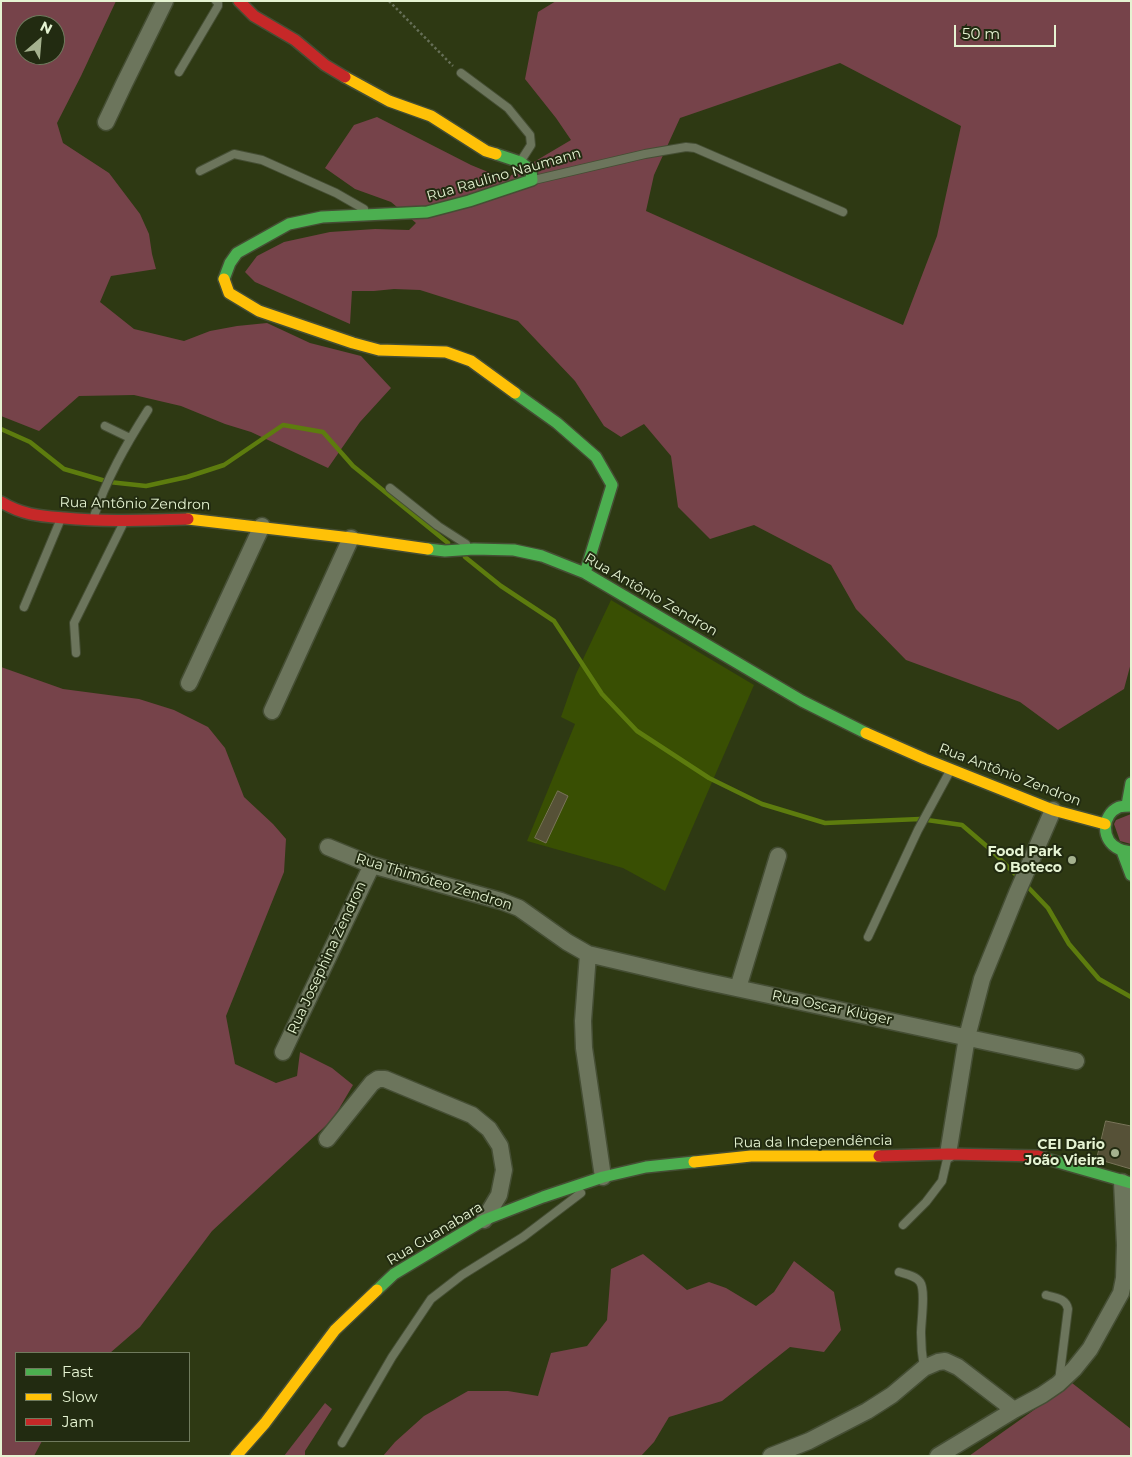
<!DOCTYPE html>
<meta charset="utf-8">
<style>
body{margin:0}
#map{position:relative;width:1132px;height:1457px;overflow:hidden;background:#2e3913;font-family:Montserrat,sans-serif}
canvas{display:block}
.frame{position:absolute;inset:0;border:2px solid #e5f3d2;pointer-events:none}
.legend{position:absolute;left:15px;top:1352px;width:175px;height:90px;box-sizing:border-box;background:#222b11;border:1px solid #707b5e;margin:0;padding:6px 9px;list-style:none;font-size:15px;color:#e5f3d2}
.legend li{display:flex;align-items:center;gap:10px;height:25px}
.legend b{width:25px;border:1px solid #707b5e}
.north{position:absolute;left:15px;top:15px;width:50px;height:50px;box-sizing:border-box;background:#222b11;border:1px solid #707b5e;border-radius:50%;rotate:27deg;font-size:14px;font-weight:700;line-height:20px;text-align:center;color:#e5f3d2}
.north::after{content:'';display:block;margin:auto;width:18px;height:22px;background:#a5b28f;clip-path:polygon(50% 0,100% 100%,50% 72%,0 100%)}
.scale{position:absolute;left:954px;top:25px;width:102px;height:22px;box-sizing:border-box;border:2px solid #e5f3d2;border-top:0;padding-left:6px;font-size:15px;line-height:18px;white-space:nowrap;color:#e5f3d2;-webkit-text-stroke:4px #222b11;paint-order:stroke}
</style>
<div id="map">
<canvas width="1132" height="1457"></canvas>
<div class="frame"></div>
<ul class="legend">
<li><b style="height:6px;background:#4caf50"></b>Fast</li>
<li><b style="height:6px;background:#ffc107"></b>Slow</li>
<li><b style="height:6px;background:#c62828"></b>Jam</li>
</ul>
<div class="north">N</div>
<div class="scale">50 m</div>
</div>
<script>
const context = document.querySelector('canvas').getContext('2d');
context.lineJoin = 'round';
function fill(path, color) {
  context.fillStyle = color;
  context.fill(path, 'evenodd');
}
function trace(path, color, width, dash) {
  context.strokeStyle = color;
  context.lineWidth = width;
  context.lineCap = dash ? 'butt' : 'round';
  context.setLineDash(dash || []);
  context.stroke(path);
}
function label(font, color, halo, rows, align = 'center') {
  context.font = font + ' Montserrat,sans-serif';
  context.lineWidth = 4;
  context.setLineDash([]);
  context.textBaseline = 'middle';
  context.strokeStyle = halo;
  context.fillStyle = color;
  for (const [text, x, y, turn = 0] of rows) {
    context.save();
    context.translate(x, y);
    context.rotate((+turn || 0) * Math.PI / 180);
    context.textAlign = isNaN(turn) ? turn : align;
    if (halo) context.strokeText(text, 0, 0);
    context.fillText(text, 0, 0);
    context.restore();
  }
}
fill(new Path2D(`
 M611,600L754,685L665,891L623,868L527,841L575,724L561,717L576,674Z`), '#394f03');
fill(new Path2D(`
 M1,1H116L81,76L57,123L63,143L109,173L140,214L149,234L152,254L156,269L111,276L100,302L134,329L184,341L210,331L237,326L267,323L310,343L361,356L391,388L360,422L328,468L251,432L225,424L181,406L134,395L79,396L39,431L1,416ZM25,25H55V55H25Z
 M556,1H1131V663L1124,689L1058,730L1020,702L906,660L856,609L831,565L754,525L710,539L678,507L671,456L644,424L621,437L604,426L575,381L518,321L420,290L394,289L374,291H352L350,324L255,282L245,272L257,256L284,242L330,232L375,229L409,230L416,223L391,202L355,189L325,168L354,125L377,117L471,165L505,179L571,140L556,118L525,79L538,12ZM840,63L961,126L937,236L903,325L807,283L646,211L654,175L680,118Z
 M1,667L63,689L139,699L174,710L208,727L225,748L244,797L273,824L286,839L284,872L226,1016L235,1064L276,1083L297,1076L300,1052L332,1068L353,1085L333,1119L212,1231L140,1327L110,1353H16V1441H42L34,1456H1Z
 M1131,814V844L1120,841L1114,824L1116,820Z
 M643,1254L687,1290L709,1282L726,1288L756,1306L774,1292L794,1261L834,1292L841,1330L824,1352L790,1347L722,1401L669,1417L654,1442L641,1456H383L395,1442L424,1416L468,1391H508L538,1396L551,1353L587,1346L607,1320L611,1269Z
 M1072,1383L1131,1429V1456H969Z
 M325,1403L332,1409L305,1451V1456H284Z`), '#76434a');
trace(new Path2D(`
 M1,429L30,442L64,469L109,482L146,486L187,477L224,465L283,425L323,432L353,466L448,543
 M465,557L501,586L554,621L602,694L637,731L709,778L762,804L825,823L920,819L962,825L990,849L1020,879
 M1025,884L1048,908L1069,944L1099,979L1131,997`), '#5d7c0e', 4.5);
const building = new Path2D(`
 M558,791L568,796L546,843L535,838Z
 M1106,1121L1131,1126V1169L1097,1159Z`);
fill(building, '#565137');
trace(building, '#797459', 1);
const lane = new Path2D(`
 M179,72L218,6V3L216,1
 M461,73L508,108L530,135L531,145L522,159
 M200,171L234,154L262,160L336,193L364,209
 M534,180L645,154L686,147L695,148L843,212
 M105,426L130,438
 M390,488L438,526L466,544
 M93,519C107,478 125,446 148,410
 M24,607L60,521
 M76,653L74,623L123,524
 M868,937L918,830L950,771
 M903,1225L926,1202L942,1181L948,1155
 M899,1272C906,1274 916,1276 920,1282C926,1290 921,1322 921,1333C921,1345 922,1356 924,1368
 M1046,1295C1055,1298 1066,1298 1068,1309L1059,1381
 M342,1443L392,1357L431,1299L462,1275L523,1237L581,1193`);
const street = new Path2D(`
 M106,122L124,84L165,1
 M189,683L262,526
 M272,711L351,538
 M328,847L372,865L501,901L519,908L567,942L588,954L699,980L1076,1061
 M588,954L583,1021L584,1048L603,1177
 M738,988L778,856
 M283,1052L372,865
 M327,1139L372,1083L378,1079H385L472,1115L489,1129L500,1146L504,1170L499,1195L484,1220
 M948,1154L967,1037L982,979L1017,893L1053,810
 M771,1456L809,1441L867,1411L892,1395L924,1368L938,1362L945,1361L958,1367L1014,1410
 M938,1456L1014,1410L1042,1395L1058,1384L1074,1369L1090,1349L1121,1293L1124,1278L1125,1245L1122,1182`);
const fast = new Path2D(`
 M224,279L230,263L237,253L289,224L322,217L427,212L469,201L532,180L531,170L520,162L496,154
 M515,393L557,423L596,457L612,485L585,573
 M428,549L445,551L474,549L514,550L542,556L585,573L802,701L866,733
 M1127,805L1131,783
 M1131,806C1127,806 1123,806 1119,807C1101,815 1101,841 1119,849C1123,851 1127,851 1131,852
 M1122,851L1131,875
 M1047,1159L1131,1183
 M377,1290L394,1274L484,1220L543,1197L603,1177L646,1167L694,1162`);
const slow = new Path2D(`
 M345,77L389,101L431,116L486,151L496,154
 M224,279L229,293L259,311L353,343L379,350L446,352L471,361L515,393
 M188,519L351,538L428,549
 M866,733L925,759L1053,810L1105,824
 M694,1162L751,1156H879
 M236,1456L265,1423L335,1330L377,1290`);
const jam = new Path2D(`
 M239,1L254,16L295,40L325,65L345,77
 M1,502C22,515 40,516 64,518C105,522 147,520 188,519
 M879,1156L948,1154L1038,1156L1047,1159`);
trace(lane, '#454e34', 10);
trace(street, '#454e34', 19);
trace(fast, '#454e34', 14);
trace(slow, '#454e34', 14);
trace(jam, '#454e34', 14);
trace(new Path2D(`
 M389,1L453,66`), '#666f57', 2.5, [2.5, 2.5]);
trace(lane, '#6c755c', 8);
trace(street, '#6c755c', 16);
trace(fast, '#4caf50', 11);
trace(slow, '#ffc107', 11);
trace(jam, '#c62828', 11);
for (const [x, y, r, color] of [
 [1072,860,5,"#a5b28f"],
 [1115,1153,5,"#a5b28f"]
]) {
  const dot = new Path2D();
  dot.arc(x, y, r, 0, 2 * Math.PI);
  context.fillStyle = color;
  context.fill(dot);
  trace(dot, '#222b11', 2);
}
label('14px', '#e5f3d2', '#222b11', [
 ["Rua Raulino Naumann",504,175,-16],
 ["Rua Antônio Zendron",135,504,1],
 ["Rua Antônio Zendron",651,595,30],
 ["Rua Antônio Zendron",1010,775,21],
 ["Rua Thimóteo Zendron",434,882,17],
 ["Rua Josephina Zendron",327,958,-65],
 ["Rua Oscar Klüger",832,1008,12],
 ["Rua da Independência",813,1142,-1],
 ["Rua Guanabara",435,1234,-31]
]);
label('bold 14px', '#e5f3d2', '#222b11', [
 ["Food Park",1062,852],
 ["O Boteco",1062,868],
 ["CEI Dario",1105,1145],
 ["João Vieira",1105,1161]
], 'right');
</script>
